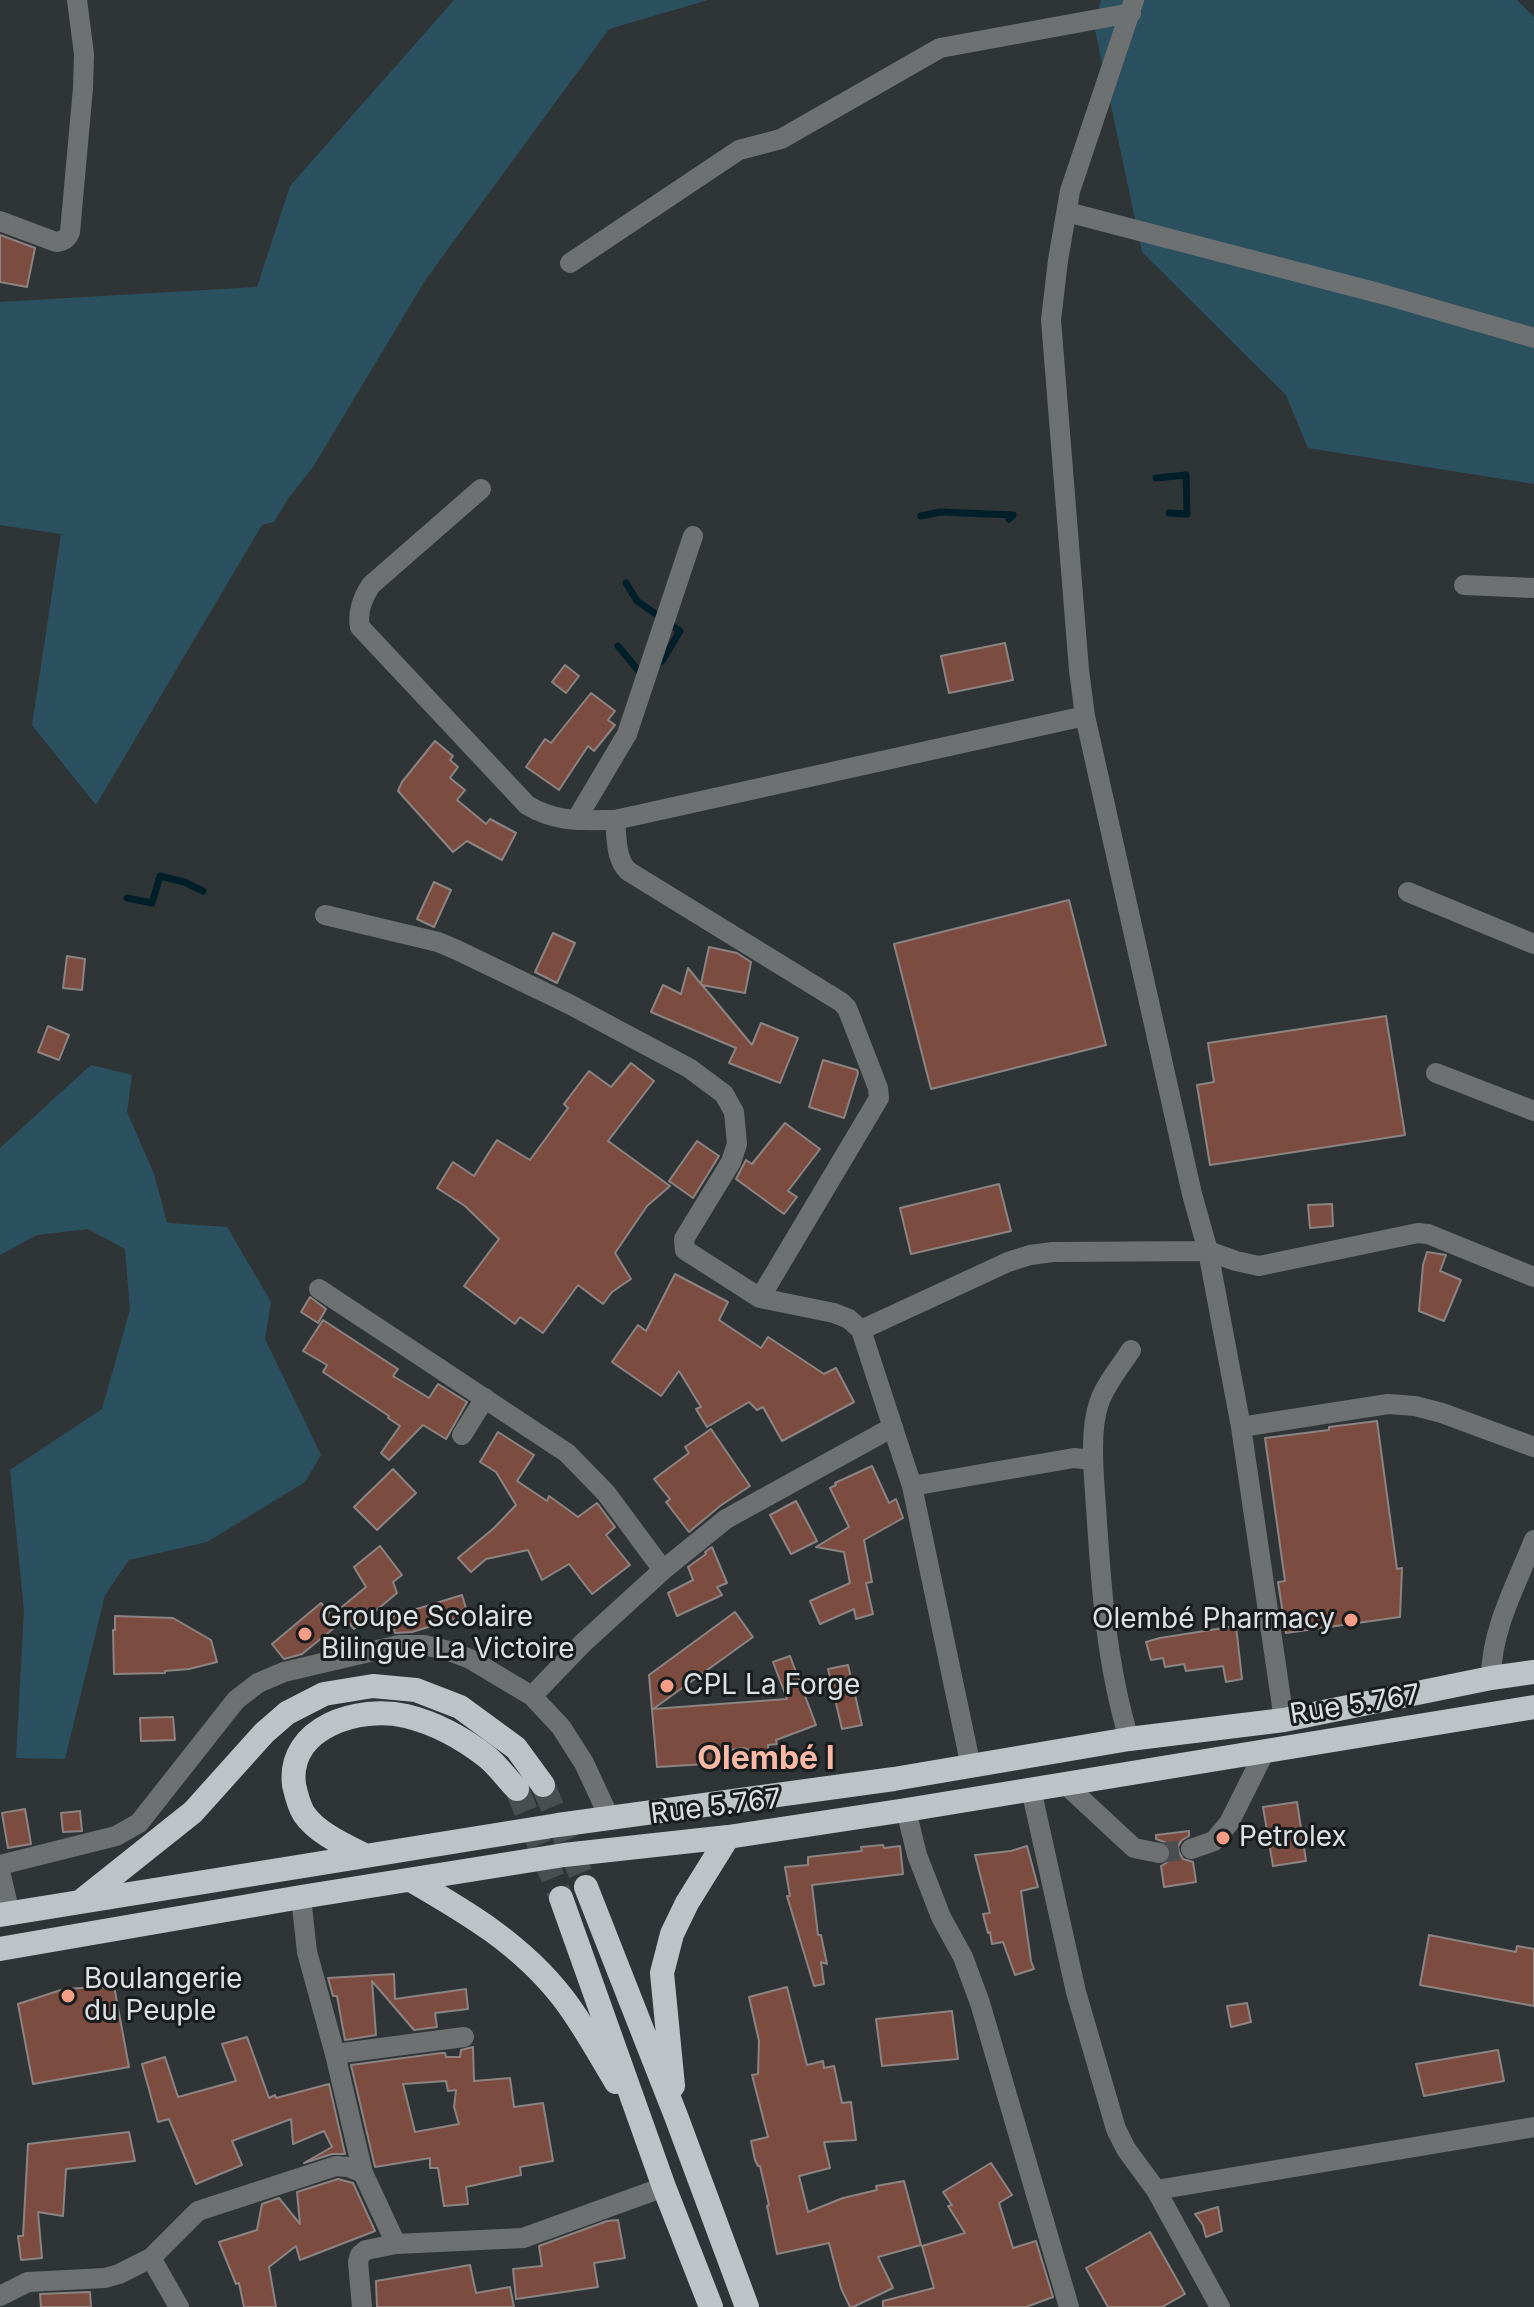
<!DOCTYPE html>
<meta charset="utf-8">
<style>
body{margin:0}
canvas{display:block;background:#2f3537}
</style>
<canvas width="1534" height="2307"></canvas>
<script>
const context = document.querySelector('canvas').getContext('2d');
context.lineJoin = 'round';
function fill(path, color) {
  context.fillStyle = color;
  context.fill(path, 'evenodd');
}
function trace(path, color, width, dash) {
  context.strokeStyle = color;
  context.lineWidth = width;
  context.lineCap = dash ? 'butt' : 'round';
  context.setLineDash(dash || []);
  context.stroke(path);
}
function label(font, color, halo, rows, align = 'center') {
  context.font = font + ' Inter,sans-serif';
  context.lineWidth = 6;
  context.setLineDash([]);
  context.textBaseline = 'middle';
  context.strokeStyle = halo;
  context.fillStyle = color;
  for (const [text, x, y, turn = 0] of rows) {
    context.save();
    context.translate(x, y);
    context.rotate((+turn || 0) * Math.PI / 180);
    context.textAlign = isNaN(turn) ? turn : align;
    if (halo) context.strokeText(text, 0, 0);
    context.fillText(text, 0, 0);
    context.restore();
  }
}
fill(new Path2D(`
 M454,0H708L609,29L426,279L313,467L288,499L274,522L262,525L96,805L32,725L61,534L0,525V302L257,287L290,186Z
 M1101,0H1517L1534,17V484L1308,448L1286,395L1142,252L1094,25Z
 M91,1065L132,1075L127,1112L154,1174L167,1223L227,1227L271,1302L265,1339L321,1455L305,1482L207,1542L129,1560L105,1595L65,1759L16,1758L24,1611L10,1470L102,1409L130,1310L125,1249L88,1229L37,1235L0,1255V1148Z`), '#2b5160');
trace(new Path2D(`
 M1156,478L1186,475L1187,514L1169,513
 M921,516L940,512L1013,515L1009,519
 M626,583L637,601L680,631L662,661L654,666
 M618,646L642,675
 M127,898L152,903L160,876L184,882L203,891`), '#011f29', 7);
const building = new Path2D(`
 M0,235L35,248L27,287L0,282Z
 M1005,643L1013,680L949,693L941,656Z
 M565,665L579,676L566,693L552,682Z
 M591,693L615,711L608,720L615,725L594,751L588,746L559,790L526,767L545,739L551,743Z
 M435,741L453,756L450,760L458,767L450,778L465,790L457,800L486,824L490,819L516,833L502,860L467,841L453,852L398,791L402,782Z
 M434,882L451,890L434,927L417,919Z
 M1069,900L1106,1045L931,1089L894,944Z
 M553,933L575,943L557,983L535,972Z
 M709,947L737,953L751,962L745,993L702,985L752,1045L761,1023L798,1038L780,1083L729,1063L736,1048L651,1012L663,985L681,994L688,968L701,984Z
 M67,956L85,959L82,990L63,988Z
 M1386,1016L1405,1135L1210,1165L1197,1085L1214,1082L1208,1043Z
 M48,1026L69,1035L59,1060L38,1052Z
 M823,1060L857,1070L858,1073L844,1118L809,1107Z
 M631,1063L654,1081L608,1141L670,1186L647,1206L615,1253L631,1279L612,1292L603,1304L578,1285L543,1333L520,1317L515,1324L464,1286L499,1239L465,1206L437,1188L453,1162L474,1176L497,1140L530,1160L568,1108L564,1104L589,1071L611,1087Z
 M785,1123L820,1149L788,1191L797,1197L784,1214L736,1179L746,1160L752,1164Z
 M697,1141L719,1156L693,1198L669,1181Z
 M999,1184L1011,1231L911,1254L900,1208Z
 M1332,1204L1333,1226L1310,1228L1308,1205Z
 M1427,1252L1446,1255L1440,1271L1461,1280L1444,1321L1419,1311L1423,1265Z
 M675,1274L728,1302L719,1320L761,1348L768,1337L824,1374L836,1368L854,1402L782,1441L763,1407L757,1410L749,1402L707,1427L696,1409L701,1407L679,1371L661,1396L612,1362L638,1325L646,1331Z
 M310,1297L326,1309L318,1323L301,1312Z
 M323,1320L398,1369L393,1376L429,1398L438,1384L467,1402L446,1439L423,1425L389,1460L381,1453L400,1426L388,1418L389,1416L323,1372L327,1365L303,1351Z
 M1377,1421L1397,1569L1402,1568L1400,1617L1286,1633L1278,1582L1285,1581L1265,1438L1329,1430V1427Z
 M711,1429L750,1486L720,1506L689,1532L666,1502L670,1499L654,1479L689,1453L685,1447Z
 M498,1432L534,1455L517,1481L547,1501L549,1496L578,1517L597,1503L615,1527L606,1535L630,1565L592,1594L569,1564L542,1580L528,1550L486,1559L471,1572L458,1558L494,1528L516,1505L496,1472L480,1462Z
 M872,1466L889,1503L896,1499L903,1518L864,1540L872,1582L866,1583L873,1614L856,1619L854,1609L820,1624L810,1601L850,1583L844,1552L816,1547L849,1527L830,1488L836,1485L835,1483Z
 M393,1469L416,1493L377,1530L354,1507Z
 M796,1501L817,1541L791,1554L770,1515Z
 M380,1546L402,1575L393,1582L397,1593L354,1629L337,1611L366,1587L354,1567Z
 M712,1547L727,1583L717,1587L722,1595L677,1616L668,1593L693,1580L688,1567L706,1554L705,1552Z
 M462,1595L468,1615L412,1632L395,1633L391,1617Z
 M321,1603L339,1624L302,1654L284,1659L272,1644Z
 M735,1612L753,1637L653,1709L787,1699L773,1662L790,1656L816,1725L776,1740L777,1744L768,1745L769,1758L744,1748L723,1751L724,1763L657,1767L649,1675Z
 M115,1616L173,1618L211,1640L217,1662L189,1669L165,1671V1673L114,1674L113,1630H115Z
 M1236,1626L1242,1679L1226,1682L1223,1666L1186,1671L1184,1664L1165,1667L1163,1658L1151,1660L1146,1642L1160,1638Z
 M848,1665L862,1725L842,1729L828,1669Z
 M173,1717L175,1740L141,1741L140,1718Z
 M1297,1802L1306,1861L1273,1866L1263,1807Z
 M25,1809L31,1844L8,1848L2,1813Z
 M80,1811L82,1831L63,1832L61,1813Z
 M1189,1831V1836L1182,1840L1178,1846L1179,1852L1183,1859L1193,1862L1196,1882L1164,1887L1161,1866L1169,1861L1171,1850L1167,1843L1156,1839V1835Z
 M883,1845L884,1848L900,1846L903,1874L812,1885L818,1935H821L827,1964L821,1962L824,1984L814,1986L787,1896H790L785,1867L808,1865V1857L862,1851L861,1847Z
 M1027,1846L1038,1887L1021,1891L1031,1961L1034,1969L1015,1975L1003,1942L992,1944L990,1932L988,1933L983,1914L990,1913L975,1855L1011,1851Z
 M1429,1935L1516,1952L1517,1946L1534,1949V2006L1420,1985Z
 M394,1974L395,1999L466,1989L468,2009L435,2013L437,2027L414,2030L372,1981L376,2035L345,2040L337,1996H333L328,1978Z
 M114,1986L129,2067L33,2084L18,2004L64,1989Z
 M787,1987L807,2065L823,2061L824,2068L834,2066L842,2103L851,2102L856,2140L824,2142L830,2168L799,2176L808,2212L843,2198L877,2190L876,2186L904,2181L921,2245L878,2257L893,2288L853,2307H850L841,2288L829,2243L777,2254L767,2206L769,2205L760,2166H758L755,2160L751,2141L768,2137L752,2075L758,2074L759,2041L749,1997Z
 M1247,2003L1251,2022L1231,2027L1227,2006Z
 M952,2011L958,2059L882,2066L876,2019Z
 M247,2037L269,2098L275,2095L276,2098L329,2084L345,2154H332L304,2163L332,2147L324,2131L293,2144L291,2119L232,2141L242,2165L196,2184L169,2119L158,2122L142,2064L165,2057L178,2097L236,2081L222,2044Z
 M473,2047L474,2081L510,2078L514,2107L543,2103L553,2161L520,2167L521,2175L466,2187L468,2204L444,2206L438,2168H430V2158L375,2167L351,2065L441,2053H445L446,2057H460L461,2050ZM446,2081L448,2091L456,2090L454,2107L459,2124L415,2132L403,2084Z
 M1498,2050L1504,2081L1424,2096L1416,2064Z
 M129,2132L135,2161L66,2169L63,2216L38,2212L42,2258L21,2260L18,2236H23L28,2144Z
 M991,2163L1012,2195L999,2203L1013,2248L1036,2241L1053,2297L1026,2307H883V2301L934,2288L922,2246L965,2233L948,2206L952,2205L943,2192Z
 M338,2179L353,2183L375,2231L300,2260L296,2246L269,2267L276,2307H244L239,2283L236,2284L219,2242L257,2230L262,2204L279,2198L300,2224L297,2192Z
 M1218,2207L1222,2231L1206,2237L1203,2225L1195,2214Z
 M618,2220L625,2258L594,2263L598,2287L516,2299L513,2269L542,2266L539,2246L607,2221Z
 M1150,2232L1185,2294L1162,2307H1108L1086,2268Z
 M470,2265L476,2293L510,2287L514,2307H377L376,2281Z
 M90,2292L91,2307H41L40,2294Z`);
fill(building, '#7b4c3f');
trace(building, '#8b8482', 2);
trace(new Path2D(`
 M1159,1853L1191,1849`), '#494f51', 20, [20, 10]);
trace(new Path2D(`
 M543,1785L586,1887
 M517,1789L561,1898`), '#494f51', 24, [24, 12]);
trace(new Path2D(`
 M1134,0L1070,191L1058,260L1051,320L1079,670L1085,716L1192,1194L1208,1251L1241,1427L1284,1720
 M1067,212L1382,294L1534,338
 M0,221L56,242C64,241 67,239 70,232L83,88L84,54L77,0
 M570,263L739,150L781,139L940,48L1131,13
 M481,489L371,585C363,597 357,613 360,627L527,805C557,823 581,820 615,820L1085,716
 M1464,585L1534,588
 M576,820L627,734L693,536
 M615,820C617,837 615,858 628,871L841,1002L847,1008L878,1088L879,1098L760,1298
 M1408,892L1534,944
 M325,915L438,942L457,950L569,1004L689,1068L724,1094L734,1112L737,1144L731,1162L684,1239L685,1250L760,1298L834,1313L849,1319L861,1330L912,1486L971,1767
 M1436,1073L1534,1111
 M319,1289L567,1453L606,1493L663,1570
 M861,1330L1008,1262L1030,1255L1053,1252L1208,1251L1236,1261L1259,1266L1418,1233L1428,1234L1534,1277
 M1241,1427L1388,1404L1415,1406L1442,1413L1534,1447
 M462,1435L485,1398
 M912,1486L1074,1458L1093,1460
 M1491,1678C1491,1630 1516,1585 1534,1540
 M532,1696L583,1643L663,1570L726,1519L893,1427
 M1129,1739C1106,1663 1101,1585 1096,1507C1094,1477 1089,1431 1099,1403C1105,1385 1120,1367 1131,1350
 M1064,1783L1134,1848L1159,1853
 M1031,1789L1076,1992L1116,2129L1126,2149L1156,2190L1220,2307
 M906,1810L917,1855L941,1917L963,1957L980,2003L1069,2307
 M1191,1849L1214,1841L1229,1823L1265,1751
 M0,1865L116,1836L139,1823L236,1700L258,1683L284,1672L399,1645H424L449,1651L470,1659L532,1696L561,1727L584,1763L610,1819
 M0,1871L10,1914
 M301,1897L307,1952L335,2054L363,2173L396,2244
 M335,2054L464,2037
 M1156,2190L1534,2127
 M151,2258L179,2307
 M0,2296L28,2282L105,2278L119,2274L151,2258L198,2211L336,2166L348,2167L363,2173
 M362,2307L358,2262L360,2255L366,2250L396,2244L523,2238L664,2187`), '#6e7172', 20);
trace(new Path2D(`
 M364,1855C344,1845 317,1833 304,1814C299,1806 296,1794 294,1785C287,1727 359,1705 406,1716C435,1723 464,1739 487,1757C498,1766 507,1779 517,1789
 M411,1880C468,1913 521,1944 563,1998C583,2024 599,2054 616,2082
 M586,1887L676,2116L747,2307
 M561,1898L664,2187L711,2307
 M80,1902L193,1812L264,1733L287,1713L324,1694L373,1686L416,1690L460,1707L516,1748L543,1785
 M0,1915L558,1825L894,1779L1129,1739L1284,1720L1491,1678L1534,1672
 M0,1949L301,1897L564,1855L728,1837L906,1810L1534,1707
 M673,2086L662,1973L672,1934L687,1903L728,1837`), '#bdc4c7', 24);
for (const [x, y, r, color] of [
 [1351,1620,8,"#f49e87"],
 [305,1634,8,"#f49e87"],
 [667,1686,8,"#f49e87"],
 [1223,1838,8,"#f49e87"],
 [68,1996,8,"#f49e87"]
]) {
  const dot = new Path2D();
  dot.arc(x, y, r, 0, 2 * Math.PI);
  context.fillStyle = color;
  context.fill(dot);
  trace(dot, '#191c1d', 3);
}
label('28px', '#dee1e3', '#191c1d', [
 ["Groupe Scolaire",321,1618],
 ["Bilingue La Victoire",321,1650],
 ["Olembé Pharmacy",1335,1620,"right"],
 ["CPL La Forge",683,1686],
 ["Petrolex",1239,1838],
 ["Boulangerie",84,1980],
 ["du Peuple",84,2012]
], 'left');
label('28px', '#dee1e3', '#191c1d', [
 ["Rue 5.767",1355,1705,-9],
 ["Rue 5.767",716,1807,-7]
]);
label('bold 32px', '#fab8a7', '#191c1d', [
 ["Olembé I",766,1759]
]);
</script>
